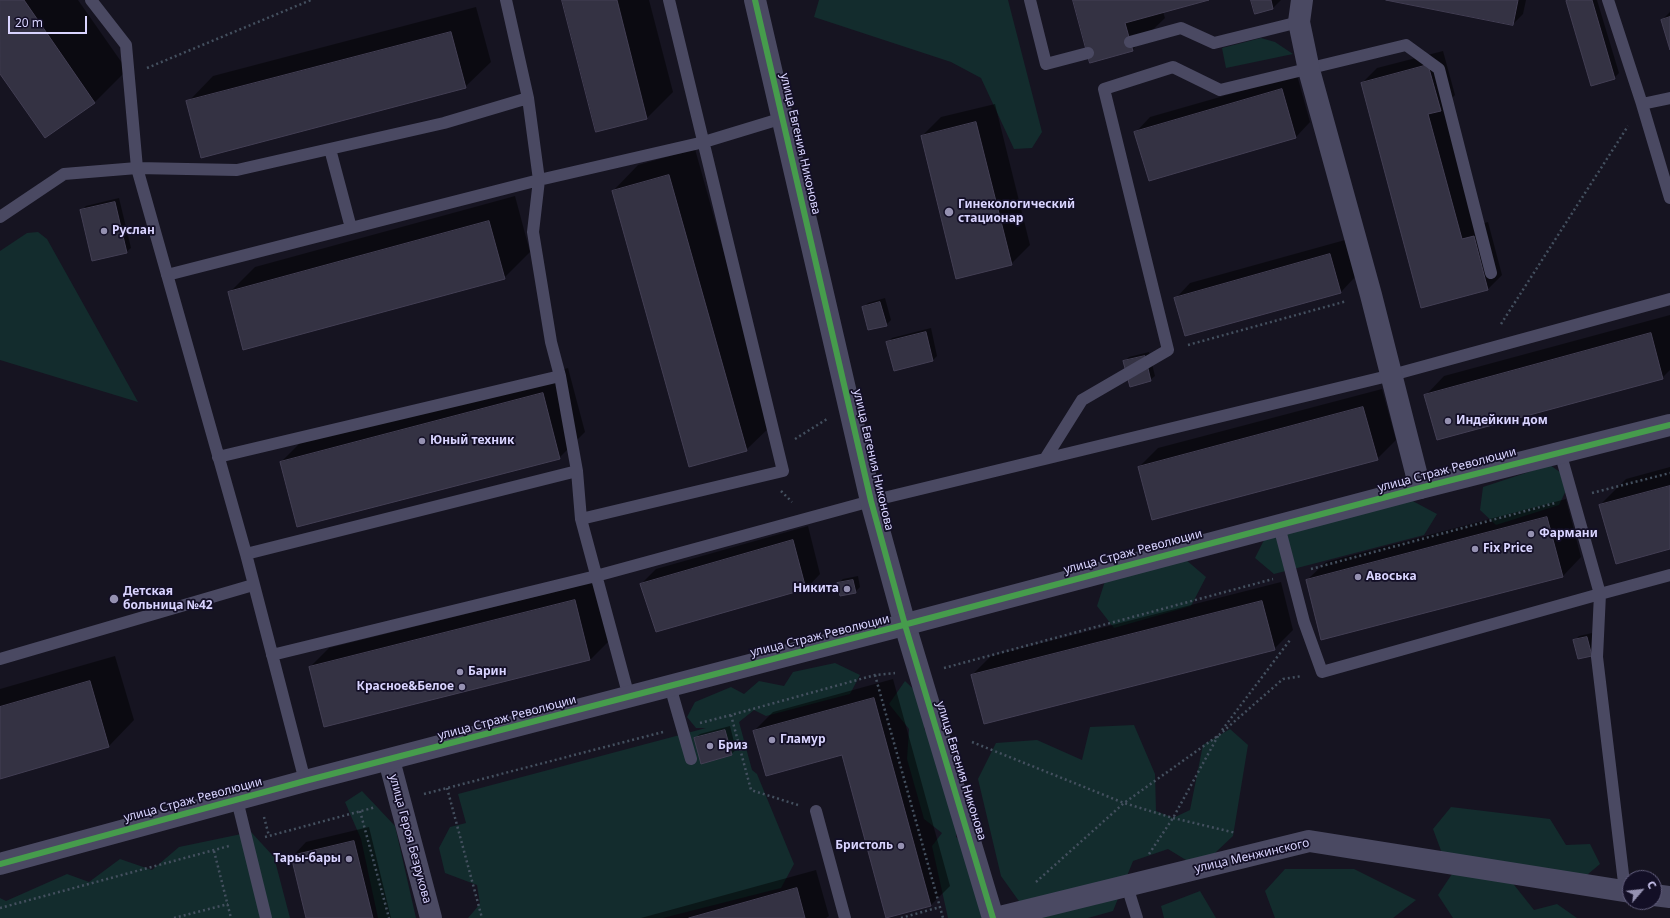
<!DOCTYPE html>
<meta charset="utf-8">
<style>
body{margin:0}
#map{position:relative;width:1670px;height:918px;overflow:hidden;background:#161421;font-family:"Noto Sans",sans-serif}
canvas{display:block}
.north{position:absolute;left:1622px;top:870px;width:40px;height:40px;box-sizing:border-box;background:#130f26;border:1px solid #625e7d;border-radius:50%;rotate:62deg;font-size:11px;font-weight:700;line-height:16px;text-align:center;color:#d9d4ff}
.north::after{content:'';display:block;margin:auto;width:14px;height:18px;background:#9591b1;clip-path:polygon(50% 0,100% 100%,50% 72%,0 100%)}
.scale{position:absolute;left:8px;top:16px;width:79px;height:18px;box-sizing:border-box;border:2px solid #d9d4ff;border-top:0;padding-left:5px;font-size:12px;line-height:14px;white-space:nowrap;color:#d9d4ff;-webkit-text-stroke:3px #130f26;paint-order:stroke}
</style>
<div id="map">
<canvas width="1670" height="918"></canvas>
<div class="north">С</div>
<div class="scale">20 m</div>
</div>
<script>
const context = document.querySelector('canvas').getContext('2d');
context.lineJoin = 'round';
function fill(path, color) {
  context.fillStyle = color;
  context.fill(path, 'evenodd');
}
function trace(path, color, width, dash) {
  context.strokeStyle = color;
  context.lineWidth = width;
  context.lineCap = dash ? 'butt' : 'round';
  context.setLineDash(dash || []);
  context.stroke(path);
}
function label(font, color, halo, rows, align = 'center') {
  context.font = font + ' "Noto Sans",sans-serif';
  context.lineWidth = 3.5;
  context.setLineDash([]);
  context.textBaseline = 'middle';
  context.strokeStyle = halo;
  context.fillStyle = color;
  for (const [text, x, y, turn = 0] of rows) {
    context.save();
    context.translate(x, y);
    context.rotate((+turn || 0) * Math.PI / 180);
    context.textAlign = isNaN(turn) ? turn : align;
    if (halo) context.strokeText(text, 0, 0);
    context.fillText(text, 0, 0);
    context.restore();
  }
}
fill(new Path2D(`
 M819,0H1008L1042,132L1032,148L1014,149L981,78L951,62L814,17Z
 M1261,38L1275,42L1293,54L1226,68L1222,48Z
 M38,232L47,239L138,402L0,360V251L27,233Z
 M1550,465L1571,480L1559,505L1496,525L1480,510L1483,487Z
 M1409,499L1437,514L1424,535L1274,574L1255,558L1266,536Z
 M1185,559L1206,577L1191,606L1114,628L1097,606L1105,581Z
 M835,663L860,675L850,694L766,716L754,710L739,722L752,770L757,774L794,864L781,888L663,918H468L480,904L477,885L445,873L439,848L450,827L466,823L458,794L706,728H696L687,717L695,702L731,687L744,694L759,681L784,686L793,672Z
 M905,681L929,704L924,729L941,742L958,808L956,837L969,847L991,918H948L932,846L942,833L924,819L907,759L909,729L889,704Z
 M1134,725L1155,774L1156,811L1173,818L1190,810L1203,745L1230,729L1248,745L1233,836L1199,868L1168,849L1133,861L1113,911L1088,918H1031L1001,876L978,779L996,743L1037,740L1082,760L1090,727Z
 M362,791L395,826L416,918H378L361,839L345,802Z
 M1451,807L1550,819L1566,845L1590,844L1600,864L1581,880L1443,856L1433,829Z
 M251,832L274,857L290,918H0V898L6,901L67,874L89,882L120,859L152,870L179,847Z
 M1285,869H1354L1416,900L1393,918H1275L1265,891Z
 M1454,871L1511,881L1534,910L1557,904L1577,918H1453L1438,895Z
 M1200,891L1216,918H1164L1161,906Z`), '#132c2d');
fill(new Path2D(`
 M0,0H78L127,70L95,102L45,137L0,72Z
 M563,0H649L673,92L647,118L597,131Z
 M1074,0H1205L1163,12L1165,18L1132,50Z
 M1252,0H1281L1273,8Z
 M1391,0H1526L1523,14L1513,24Z
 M1568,0H1597L1619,73L1614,78L1567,1Z
 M476,7L491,62L465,87L188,102L213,76Z
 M1670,12V47L1662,20Z
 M1443,51L1455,95L1444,106L1476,225L1488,222L1502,275L1488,289L1362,83L1377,68Z
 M1297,75L1310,122L1296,137L1136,132L1150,117Z
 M995,104L1030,245L1011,264L922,136L941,117Z
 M695,149L772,425L746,450L613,191L638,165Z
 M515,196L530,252L504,278L229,293L255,267Z
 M119,198L131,248L126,252L81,211L86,206Z
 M1345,240L1355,277L1341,292L1176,298L1190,283Z
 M885,298L891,320L886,325L863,308L868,303Z
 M1670,315V370L1662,378L1426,395L1444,376Z
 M931,328L937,356L933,360L888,343L892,338Z
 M1149,352L1155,376L1150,380L1124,362L1129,357Z
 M568,368L585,432L559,458L281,462L307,436Z
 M1382,389L1396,440L1377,459L1139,467L1158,448Z
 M1670,467V548L1600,505L1626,479Z
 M1566,499L1581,557L1563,576L1307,580L1326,562Z
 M808,526L820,574L806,589L641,584L656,569Z
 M858,576L860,587L855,592L838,583L843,579Z
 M594,582L609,641L590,660L310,667L329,648Z
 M1281,582L1293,630L1274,649L972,675L991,656Z
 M1592,633L1597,650L1592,655L1574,641L1579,636Z
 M115,656L134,720L109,746L0,778V689Z
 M893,679L950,886L931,905L887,916L843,754L754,731L773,712Z
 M730,726L736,750L731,754L695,738L700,734Z
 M369,827L391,918H307L292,857L306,842Z
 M816,870L829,916L826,918H641Z`), '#0007');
const building = new Path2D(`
 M0,0H24L95,103L45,138L0,74Z
 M562,0H617L647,119L596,132Z
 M1073,0H1209L1125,23L1133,51L1090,63Z
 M1251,0H1271L1273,9L1255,14Z
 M1386,0H1518L1513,25Z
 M1569,0H1592L1615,79L1591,86L1566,1Z
 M1670,17V50L1661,20Z
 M451,32L466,88L201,158L186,101Z
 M1428,65L1441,111L1428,114L1462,239L1474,236L1488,290L1421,308L1361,83Z
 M1282,89L1296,138L1149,181L1134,132Z
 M976,122L1012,265L956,279L921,136Z
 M669,175L747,451L689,467L612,191Z
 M115,202L127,253L92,261L80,210Z
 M489,221L505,279L243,350L228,292Z
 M1330,254L1341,293L1185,336L1174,298Z
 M880,302L887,326L868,330L862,307Z
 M926,332L933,361L894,371L886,342Z
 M1651,333L1663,379L1437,440L1424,395Z
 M1145,356L1151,381L1130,387L1123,361Z
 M543,393L560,459L297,527L280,462Z
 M1363,407L1378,460L1152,520L1138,467Z
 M1670,486V549L1616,564L1599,505Z
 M1547,517L1563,577L1321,640L1306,580Z
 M793,540L806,589L656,632L640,584Z
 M853,580L856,593L840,596L837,583Z
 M575,600L590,660L324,727L309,667Z
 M1262,601L1275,650L984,724L971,675Z
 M1587,637L1592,656L1578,659L1573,640Z
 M90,681L109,747L0,779V707Z
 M874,698L931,906L886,918L842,755L766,776L753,731Z
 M725,730L732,755L701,764L694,738Z
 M354,841L373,918H306L291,856Z
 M797,888L805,918H689Z`);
fill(building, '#343243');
trace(building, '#433f54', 1);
trace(new Path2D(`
 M147,68L311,0
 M1501,324L1628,126
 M1188,345L1347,301
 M795,439L827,419
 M781,491L792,502
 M1592,493L1670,473
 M1311,569L1555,503
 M944,668L1273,579
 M875,675L943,918
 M700,723L731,715
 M1222,730L1290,640
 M972,742L1124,803L1173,818L1236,833
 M447,788L482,918
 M424,794L663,732
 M798,805L751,790L731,715L875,675L895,673
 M360,811L389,918
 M264,817L269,836
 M265,837L376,807
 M214,851L231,918
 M1149,854L1173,818L1218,736
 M1036,882L1124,803L1219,735L1283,679L1302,676
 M0,908L229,846
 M174,918L228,904
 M901,918L940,907`), '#44505f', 2.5, [2, 3]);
trace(new Path2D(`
 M506,0L528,98L539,180L533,232L551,342L560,376L577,471L581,519L629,697
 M1030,0L1046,64L1088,53
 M1608,0L1642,104
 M1130,42L1181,28L1214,43L1299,22
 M528,98L444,123L237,170L137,168L246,554L577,471
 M1670,98L1642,104L1670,198
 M330,149L351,228
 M0,217L64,174L137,168L126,45L91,0
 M167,275L539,180L704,142L783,118
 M1560,452L1600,594L1670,575
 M218,457L560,376
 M1045,459L1082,400L1168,350L1104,89L1173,67L1220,90L1406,45L1439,69L1491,273
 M581,519L783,471L669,0
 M1279,526L1304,622L1322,672L1600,594L1597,657L1625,891
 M246,554L305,781
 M272,655L596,576L871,501L1392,375L1670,299
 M0,659L253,585
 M670,686L691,759
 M237,800L266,918
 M816,811L845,918
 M1127,886L1137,918`), '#4a4962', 12);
trace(new Path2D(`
 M755,0L871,501L905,625L993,918
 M1302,0L1299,22L1309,70L1371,295L1420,488
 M389,760L431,918
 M1654,895L1670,897
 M996,918L1309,841L1630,892`), '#4a4962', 22);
trace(new Path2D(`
 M0,864L305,781L892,628L1420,488L1670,425`), '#4a4962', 22);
trace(new Path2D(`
 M755,0L871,501L905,625L993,918
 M0,864L305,781L892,628L1420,488L1670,425`), '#469c4c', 6);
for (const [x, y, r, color] of [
 [949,212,5,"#9591b1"],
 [104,231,4,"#9591b1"],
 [1448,421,4,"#9591b1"],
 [422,441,4,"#9591b1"],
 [1531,534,4,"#9591b1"],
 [1475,549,4,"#9591b1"],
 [1358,577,4,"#9591b1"],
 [847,589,4,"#9591b1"],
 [114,599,5,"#9591b1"],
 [460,672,4,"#9591b1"],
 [462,687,4,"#9591b1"],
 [772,740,4,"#9591b1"],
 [710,746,4,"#9591b1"],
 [901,846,4,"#9591b1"],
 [349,859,4,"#9591b1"]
]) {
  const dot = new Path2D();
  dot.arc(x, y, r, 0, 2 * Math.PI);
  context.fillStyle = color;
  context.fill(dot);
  trace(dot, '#130f26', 1.5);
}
label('12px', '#d9d4ff', '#130f26', [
 ["улица Евгения Никонова",800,144,77],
 ["улица Евгения Никонова",873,460,77],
 ["улица Страж Революции",1447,470,-15],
 ["улица Страж Революции",1133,552,-15],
 ["улица Страж Революции",820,636,-14],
 ["улица Страж Революции",507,718,-15],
 ["улица Евгения Никонова",961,771,73],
 ["улица Страж Революции",193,800,-15],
 ["улица Героя Безрукова",410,839,75],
 ["улица Менжинского",1252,856,-13]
]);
label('bold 12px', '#d9d4ff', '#130f26', [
 ["Гинекологический",958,205],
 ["стационар",958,219],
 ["Руслан",112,231],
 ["Индейкин дом",1456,421],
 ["Юный техник",430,441],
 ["Фармани",1539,534],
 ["Fix Price",1483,549],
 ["Авоська",1366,577],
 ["Никита",839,589,"right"],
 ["Детская",123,592],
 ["больница №42",123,606],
 ["Барин",468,672],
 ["Красное&Белое",454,687,"right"],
 ["Гламур",780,740],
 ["Бриз",718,746],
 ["Бристоль",893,846,"right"],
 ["Тары-бары",341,859,"right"]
], 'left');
</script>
